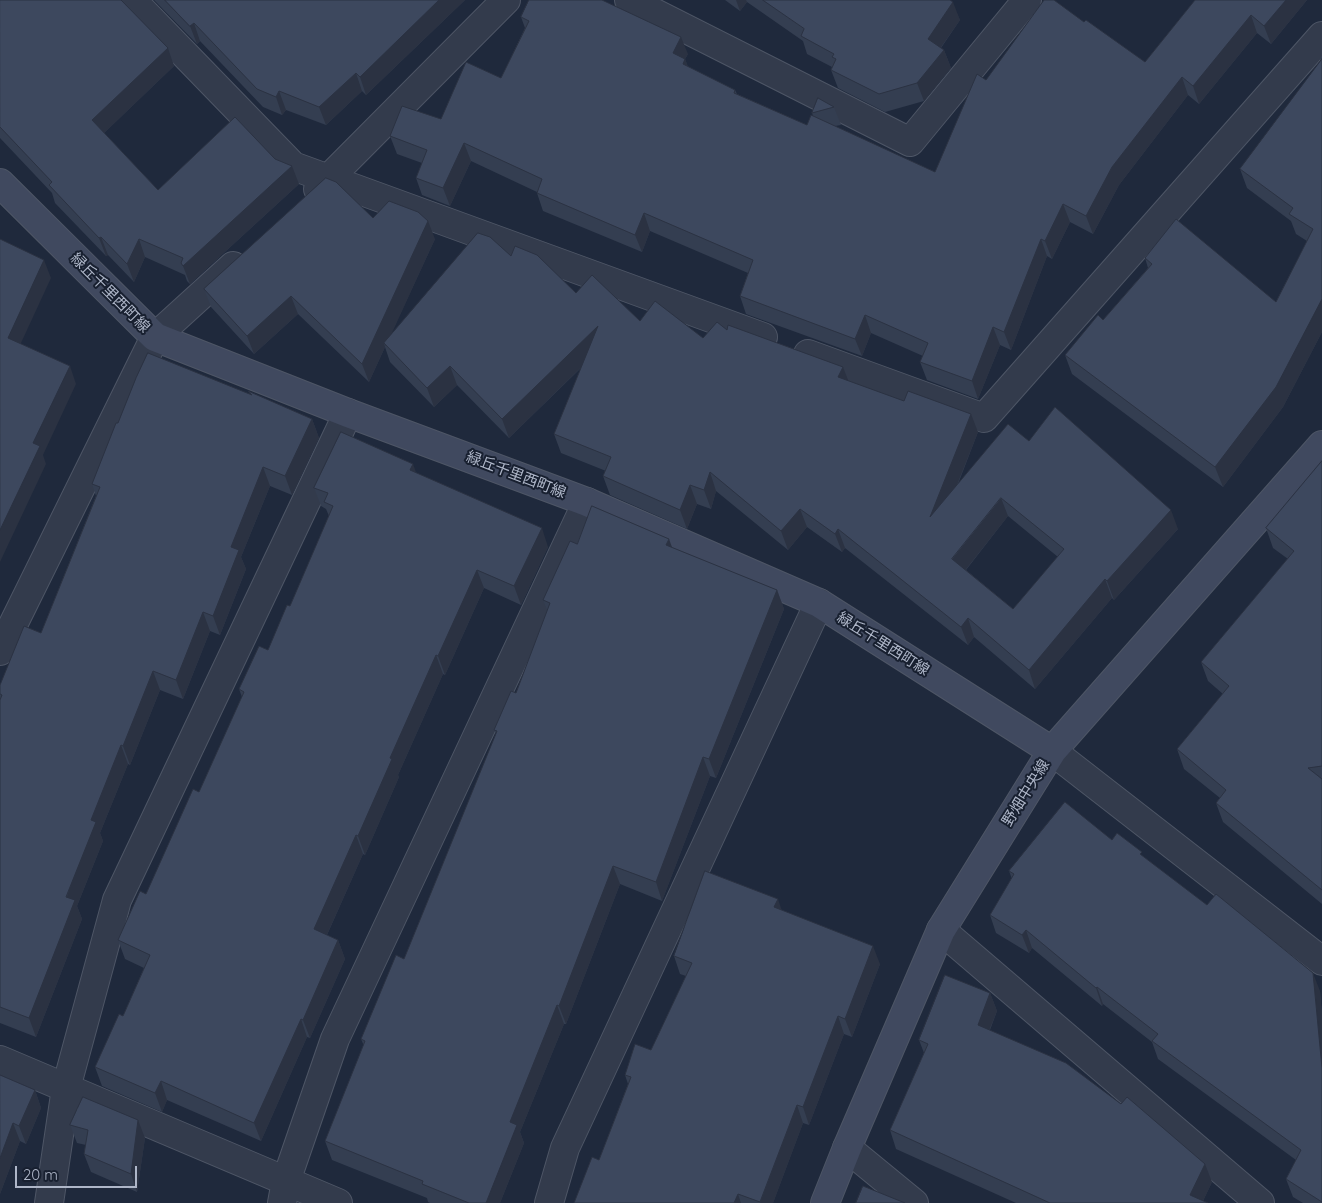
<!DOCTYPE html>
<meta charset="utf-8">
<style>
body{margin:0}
#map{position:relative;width:1322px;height:1203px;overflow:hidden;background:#1f293c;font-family:Quicksand,sans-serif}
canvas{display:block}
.scale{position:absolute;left:15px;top:1166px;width:122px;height:22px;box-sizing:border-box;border:2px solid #aeb6c8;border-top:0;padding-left:6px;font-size:15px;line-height:18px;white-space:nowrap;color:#aeb6c8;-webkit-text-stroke:4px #182030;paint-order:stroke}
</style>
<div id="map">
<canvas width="1322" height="1203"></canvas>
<div class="scale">20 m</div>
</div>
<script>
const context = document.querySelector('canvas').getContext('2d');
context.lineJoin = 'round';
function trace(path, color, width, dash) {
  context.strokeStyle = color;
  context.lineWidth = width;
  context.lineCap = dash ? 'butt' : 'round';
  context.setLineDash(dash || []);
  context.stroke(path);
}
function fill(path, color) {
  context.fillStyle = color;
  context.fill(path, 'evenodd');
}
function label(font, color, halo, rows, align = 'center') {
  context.font = font + ' Quicksand,"Noto Sans JP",sans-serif';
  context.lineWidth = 4;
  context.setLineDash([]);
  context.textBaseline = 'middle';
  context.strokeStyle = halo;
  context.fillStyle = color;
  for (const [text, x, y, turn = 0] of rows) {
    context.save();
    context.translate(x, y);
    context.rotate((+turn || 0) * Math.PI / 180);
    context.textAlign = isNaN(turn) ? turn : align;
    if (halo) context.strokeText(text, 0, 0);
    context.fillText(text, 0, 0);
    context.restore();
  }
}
const street = new Path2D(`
 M132,0L293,166L763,337
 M629,0L910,142L1027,0
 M318,189L506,0
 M808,354L984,418L1322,36
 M0,651L155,337L233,266
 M1052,751L1322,961
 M941,930L1260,1203
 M0,1060L338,1203
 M847,1148L914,1203
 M49,1203L66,1088L117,900L348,413
 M282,1203L286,1181L335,1039L587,502
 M549,1203L565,1148L819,603`);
const secondary = new Path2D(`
 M0,183L155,337L348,413L587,502L819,603L1052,751
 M825,1203L847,1148L941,930L1052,751L1322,445`);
trace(street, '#4e5666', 30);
trace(secondary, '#4e5666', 30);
trace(street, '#333b4c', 28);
trace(secondary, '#40495f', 28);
fill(new Path2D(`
 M0,0L168,48L174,66L104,133L158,190L299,184L190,284L187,281L185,275L145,257L134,282L108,255L106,256L55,203L52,193L0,138Z
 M154,0H465L366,95L362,91L326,125L286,110L282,115L263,107L200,41L197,44Z
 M725,0H950L960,20L941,48L944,50L951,68L924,101L885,112L838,88L831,70L832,67L807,54L803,41L747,2L740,11Z
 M1195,0H1307L1271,44L1257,33L1199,104L1188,95L1119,185L1093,234L1070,222L1052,259L1047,256L1011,350L1000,345L978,399L927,380L920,362L923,356L871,333L862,356L746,314L740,296L748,273L650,231L642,252L543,211L537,193V192L471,161L450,206L422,195L416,178L422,163L397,154L390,136L441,119L501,78L525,28L521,17L688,54L685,59L688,67L735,90L737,94L807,125L813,116L812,113L834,107L841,125L835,126L935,172L986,80L1084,22L1145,62Z
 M1322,55V332L1283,407L1223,487L1072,374L1065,355L1103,320L1148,268L1145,258L1276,302L1307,241L1296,234L1291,221L1247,188L1240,169L1321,61L1320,58Z
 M373,218L435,239L390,336L511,256L576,293L640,321L703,338L727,330L843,367L848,381L978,432L958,484L1029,441L1178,529L1114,600L1112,598L1035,689L974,637L968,645L845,548L842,552L807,527L788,550L716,491L711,509L697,504L687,529L610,495L603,476L606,471L561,453L554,434L581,368L509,438L457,385L434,407L390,362L385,347L369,382L298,314L254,354L211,307L204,289ZM1008,516L1058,557L1013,609L966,570Z
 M248,391L312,419L319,438L292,495L270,486L241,557L246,569L220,635L210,631L183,699L160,690L130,765L128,764L100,833L103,841L77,906L82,919L36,1037L0,1023V685L41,633L96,496L92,484L118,423L250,394Z
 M1322,461V904L1223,822L1216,803L1220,798L1184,769L1177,749L1223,694L1208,681L1201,662L1288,559L1273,548L1266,528Z
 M416,473L548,547L521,605L484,588L445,675L443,674L398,775L399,777L365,855L363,854L327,935L338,940L345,959L310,1038L307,1037L261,1141L167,1100L162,1112L102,1086L95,1067L123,1016L144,968L125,959L118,940L146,894L199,792L242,697L239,689L268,650L290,606L329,516L326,509L321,506L314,488Z
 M577,544L672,548L777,590L784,609L716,778L710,776L662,901L620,884L566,1024H564L520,1132L524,1143L500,1203H430L428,1202L427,1198L332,1160L325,1141L364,1046L361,1039L404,959L496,734L494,730L516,693L547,610L543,600Z
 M1112,840L1143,857L1320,991L1322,1016V1203H1303L1293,1197L1286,1179L1296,1160L1158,1059L1152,1042L1103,1004L1102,1006L1032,948L1029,953L996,933L990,915L1012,879L1009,871Z
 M782,910L880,964L852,1037L844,1034L809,1125L803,1123L773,1203H574L599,1160L628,1084L625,1075L651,1050L686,976L680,974L674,956Z
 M990,993L997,1011L990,1030L1212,1182L1203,1201L1208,1203H1016L896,1149L890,1130L924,1053L919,1040Z
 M0,1075L35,1090L41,1108L26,1144L20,1141L0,1194Z
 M138,1120L145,1138L137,1192L91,1172L84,1154L86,1145L77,1143L70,1125Z`), '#343e51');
fill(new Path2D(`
 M439,0H465L366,95L360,77Z
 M736,0H746L747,2L740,11Z
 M1286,0H1307L1271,44L1264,26Z
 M953,2L960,20L934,57L928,39Z
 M1251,15L1257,33L1199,104L1193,86Z
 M194,23L200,41L197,44L190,26Z
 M681,37L688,54L685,59L692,77L673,53Z
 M168,48L174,66L99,138L92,120Z
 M944,50L951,68L924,101L917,83Z
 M356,73L362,91L326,125L319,107Z
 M1182,77L1188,95L1119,185L1093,234L1086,216L1112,167Z
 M279,91L286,110L282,115L276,97Z
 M464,143L471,161L450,206L443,188Z
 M292,166L299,184L190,284L183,266Z
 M1063,204L1070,222L1052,259L1045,241Z
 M644,213L650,231L642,252L635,235Z
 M428,221L435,239L386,346L384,343L385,347L369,382L362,364Z
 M101,237L108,255L106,256L99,238Z
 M139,239L145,257L134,282L127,264Z
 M1041,239L1047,256L1011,350L1004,332Z
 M44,260L51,278L15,356L8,338Z
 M291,296L298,314L254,354L247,336Z
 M1322,299V332L1283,407L1223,487L1215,467Z
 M865,315L871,333L862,356L855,339Z
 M598,326L605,344L509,438L502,419Z
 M993,327L1000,345L978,399L972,381Z
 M70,366L76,384L43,455L46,464L0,562V530L33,443Z
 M450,366L457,385L434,407L427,388Z
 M843,367L850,385L838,377Z
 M971,414L978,432L937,535L930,517Z
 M312,419L319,438L292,495L285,476Z
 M413,464L420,483L410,470Z
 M263,467L270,486L241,557L246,569L220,635L213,616L231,547Z
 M710,472L716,491L711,509L704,490Z
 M690,485L697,504L687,529L680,510Z
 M1001,498L1008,516L959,578L952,559Z
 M800,509L807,527L788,550L781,531Z
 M1171,510L1178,529L1114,600L1107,581Z
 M542,528L548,547L521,605L514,586Z
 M838,529L845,548L842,552L835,534Z
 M669,539L676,558L666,545Z
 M477,570L484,588L445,675L438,656Z
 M1105,579L1112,598L1035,689L1029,670Z
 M777,590L784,609L716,778L709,759Z
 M203,612L210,631L183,699L176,680Z
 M968,618L974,637L968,645L961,627Z
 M436,655L443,674L398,775L399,777L365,855L358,836L390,758Z
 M153,671L160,690L130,765L123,746Z
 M121,745L128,764L100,833L103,841L77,906L82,919L36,1037L29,1018L91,820Z
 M703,757L710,776L662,901L656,882Z
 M356,835L363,854L321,948L314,929Z
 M613,866L620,884L566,1024L559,1006Z
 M778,899L784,917L774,907Z
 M1026,930L1032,948L1029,953L1022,935Z
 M338,940L345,959L310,1038L303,1020Z
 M873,946L880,964L852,1037L845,1019Z
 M1313,973L1320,991L1322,1016V1068Z
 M1097,987L1103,1004L1102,1006L1096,988Z
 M990,993L997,1011L984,1043L978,1025Z
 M557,1005L564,1024L520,1132L524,1143L500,1203H486L510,1122Z
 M838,1016L844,1034L809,1125L803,1107Z
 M301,1019L307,1037L261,1141L254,1123Z
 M161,1081L167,1100L162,1112L155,1093Z
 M35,1090L41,1108L26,1144L19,1126Z
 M797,1105L803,1123L773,1203H760Z
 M138,1120L145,1138L137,1192L131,1174Z
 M13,1123L20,1141L0,1194V1158Z
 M1205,1164L1212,1182L1202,1203L1190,1195Z
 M738,1194L741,1203H734Z`), '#2b3242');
const building = new Path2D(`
 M0,0H121L168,48L92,120L158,190L235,117L275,159L292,166L183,266L181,263L183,258L139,239L127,264L101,237L99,238L49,185L52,182L0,127Z
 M165,0H439L360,77L356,73L319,107L279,91L276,97L257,89L194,23L190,26Z
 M529,0H602L681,37L673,53L685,59L683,64L735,90L734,93L807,125L811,115L935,172L977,74L986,80L1044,0H1054L1084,22L1086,20L1145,62L1195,0H1286L1264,26L1251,15L1193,86L1182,77L1112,167L1086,216L1063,204L1045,241L1041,239L1004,332L993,327L972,381L920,362L928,343L865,315L855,339L740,296L753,260L644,213L635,235L537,193L542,179L464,143L443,188L416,178L427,150L390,136L402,106L441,119L466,62L501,78L529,21L521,17Z
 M763,0H950L953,2L928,39L944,50L917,83L879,94L831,70L836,59L832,57L834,54L801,36L804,29Z
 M1322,59V299L1276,387L1215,467L1065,355L1098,315L1103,320L1152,264L1145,258L1176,219L1276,302L1313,229L1289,214L1293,208L1240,169Z
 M818,98L834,107L812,113Z
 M326,178L336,182L373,218L389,201L418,212L428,221L362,364L291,296L247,336L204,289Z
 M478,233L490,237L511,256L515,246L537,255L576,293L592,275L640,321L655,301L703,338L717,322L727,330L728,325L843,367L838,377L904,401L908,391L971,414L930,517L1008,424L1029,441L1055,407L1171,510L1107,581L1105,579L1029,670L968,618L961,627L838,529L835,534L800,509L781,531L710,472L704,490L690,485L680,510L603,476L611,457L554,434L598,326L502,419L450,366L427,388L384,343ZM1001,498L1064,549L1013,609L952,559Z
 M0,239L44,260L8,338L70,366L33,443L40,446L0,530Z
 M148,353L252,395L248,391L312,419L285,476L263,467L231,547L239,550L213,616L203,612L176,680L153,671L123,746L121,745L91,820L96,822L66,897L75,900L29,1018L0,1007V700L2,695L0,694V685L24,626L41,633L100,487L92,484L116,423H118L136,378Z
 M341,432L413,464L410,470L542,528L514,586L477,570L438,656L436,655L390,758L392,759L358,836L356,835L314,929L338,940L303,1020L301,1019L254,1123L161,1081L155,1093L95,1067L119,1014L123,1016L150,955L118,940L140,891L146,894L193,789L199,792L244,692L239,689L259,646L268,650L287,605L290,606L333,506L324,502L328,493L314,488Z
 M1322,461V766L1308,768L1322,779V890L1216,803L1226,790L1177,749L1229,686L1201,662L1294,551L1266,528Z
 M592,506L669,539L666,545L777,590L709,759L703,757L656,882L613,866L559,1006L557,1005L510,1122L517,1125L486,1203H469L422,1184L423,1181L325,1141L365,1041L361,1039L396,955L404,959L497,731L494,730L511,691L516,693L550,603L543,600L570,541L577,544Z
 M1065,802L1112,840L1117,833L1142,852L1140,854L1207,905L1216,894L1313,973L1322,1068V1202L1286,1179L1301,1150L1152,1041L1158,1034L1097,987L1096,988L1026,930L1022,935L990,915L1014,874L1009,871Z
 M705,871L778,899L774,907L873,946L845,1019L838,1016L803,1107L797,1105L760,1202L738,1194L734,1203H574L592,1157L599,1160L631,1077L625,1075L635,1044L651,1050L692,963L674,956Z
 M945,975L990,993L978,1025L1066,1063L1121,1104L1127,1097L1205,1164L1190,1195L1208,1203H1050L890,1130L928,1044L919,1040Z
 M0,1075L35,1090L19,1126L13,1123L0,1158Z
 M83,1097L138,1120L131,1174L84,1154L88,1130L70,1125Z
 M863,1186L905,1203H856Z`);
fill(building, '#3d485e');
trace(building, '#2b3242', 1);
label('15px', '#aeb6c8', '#182030', [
 ["緑丘千里西町線",110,293,45],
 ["緑丘千里西町線",516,475,21],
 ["緑丘千里西町線",883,644,32],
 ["野畑中央線",1026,793,-58]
]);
</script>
